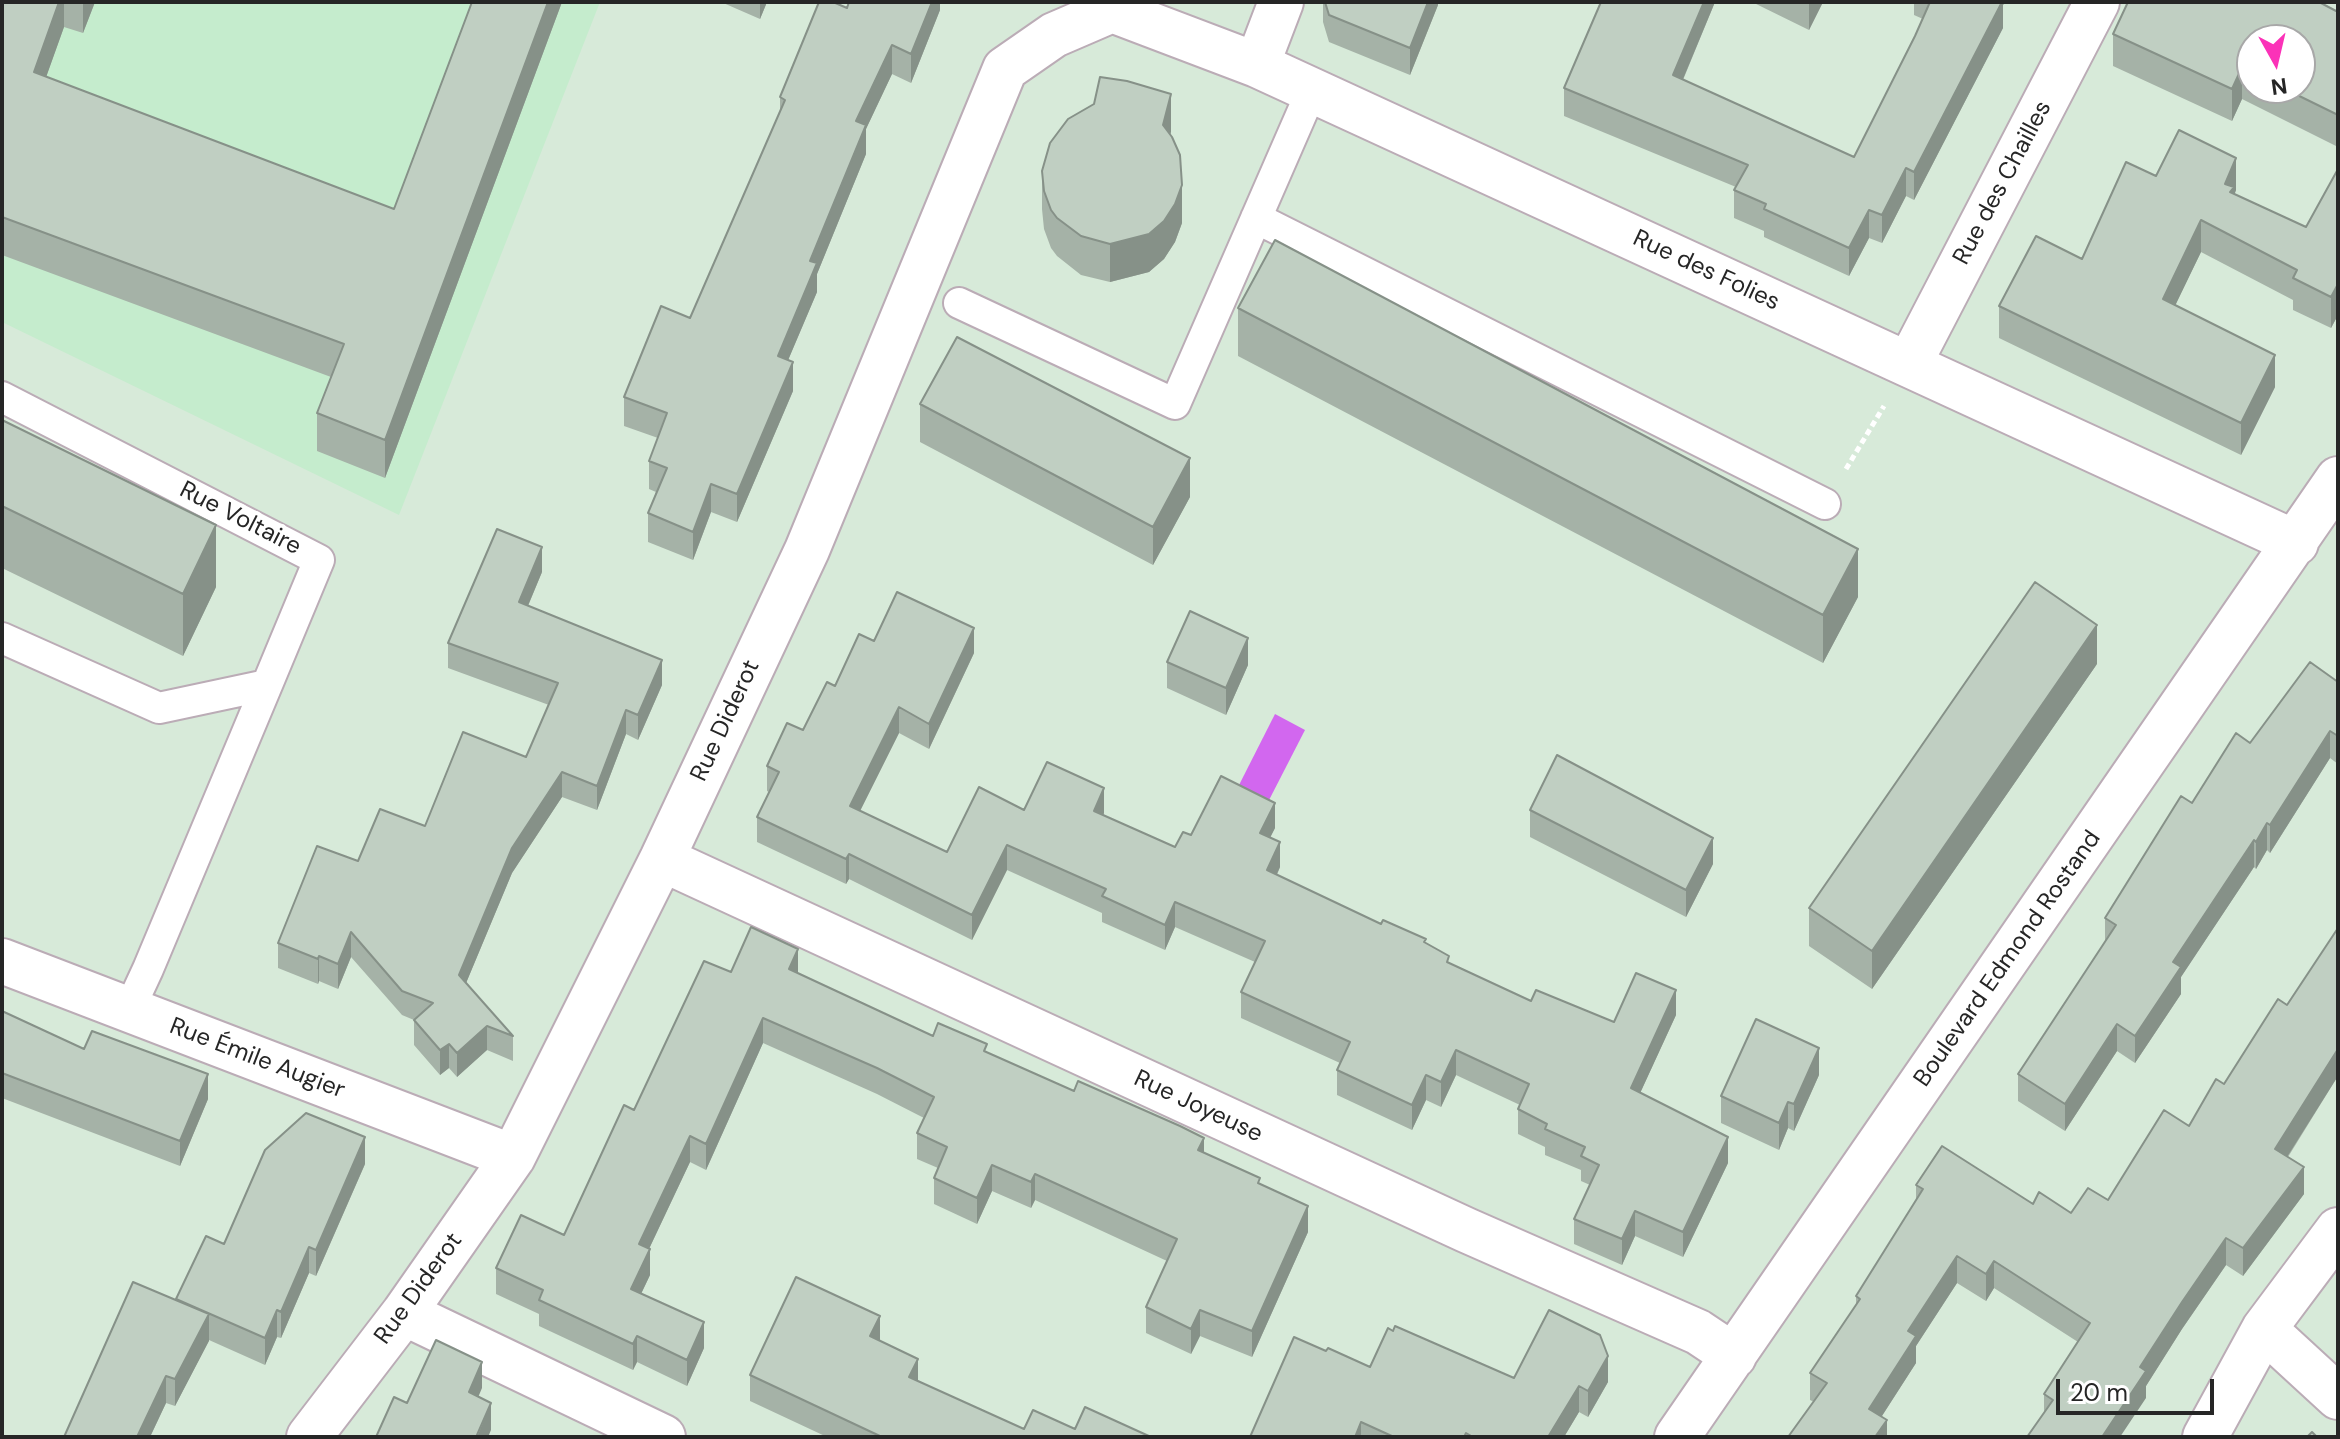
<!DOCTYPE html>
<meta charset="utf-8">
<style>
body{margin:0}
#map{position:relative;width:2340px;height:1439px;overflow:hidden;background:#d7ead9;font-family:"DM Sans",sans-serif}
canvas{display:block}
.frame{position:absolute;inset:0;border:4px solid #262626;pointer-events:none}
.north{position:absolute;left:2236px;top:24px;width:80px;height:80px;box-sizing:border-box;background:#fff;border:2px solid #a8a8a8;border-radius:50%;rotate:172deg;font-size:22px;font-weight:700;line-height:32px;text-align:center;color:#262626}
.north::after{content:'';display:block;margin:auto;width:28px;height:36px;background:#fb32b8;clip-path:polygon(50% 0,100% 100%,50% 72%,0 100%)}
.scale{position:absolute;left:2056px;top:1379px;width:158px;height:36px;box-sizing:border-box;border:4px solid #262626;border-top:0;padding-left:10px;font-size:24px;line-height:28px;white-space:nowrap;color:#262626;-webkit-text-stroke:6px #fff;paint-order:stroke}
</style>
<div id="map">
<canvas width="2340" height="1439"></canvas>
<div class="frame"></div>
<div class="north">N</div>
<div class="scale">20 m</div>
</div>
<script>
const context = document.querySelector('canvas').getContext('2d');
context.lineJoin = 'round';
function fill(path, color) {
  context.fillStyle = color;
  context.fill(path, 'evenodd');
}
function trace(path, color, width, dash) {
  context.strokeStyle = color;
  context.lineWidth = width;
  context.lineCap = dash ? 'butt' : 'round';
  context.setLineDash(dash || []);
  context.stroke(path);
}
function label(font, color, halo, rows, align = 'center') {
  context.font = font + ' "DM Sans",sans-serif';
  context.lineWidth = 8;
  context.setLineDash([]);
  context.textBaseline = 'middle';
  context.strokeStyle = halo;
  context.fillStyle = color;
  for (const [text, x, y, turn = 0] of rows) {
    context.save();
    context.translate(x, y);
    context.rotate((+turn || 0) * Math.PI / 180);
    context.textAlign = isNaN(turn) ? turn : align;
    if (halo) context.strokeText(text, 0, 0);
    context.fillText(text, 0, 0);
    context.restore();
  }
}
fill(new Path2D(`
 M2,2H600L399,515L2,322Z`), '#c5eccd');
fill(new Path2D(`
 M1275,714L1305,730L1267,804L1237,789Z`), '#d267ef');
const lane = new Path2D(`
 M1256,218L1825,504
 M959,303L1175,404L1312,90
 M2,397L319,560L267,685L159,708L2,638
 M129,1010L148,969L267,685`);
const street = new Path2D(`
 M1257,65L1281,2
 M1909,364L2097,2
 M662,859L1466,1230L1698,1332L1734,1356
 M2,961L513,1157
 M404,1313L663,1437
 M2264,1329L2338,1397
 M309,1437L404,1313L513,1157L662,859L807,550L1005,69L1054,35L1112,10L1257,65L2296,543
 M1677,1437L2338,479
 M2205,1437L2264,1329L2338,1230`);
trace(lane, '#bbacb6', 34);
trace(street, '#bbacb6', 48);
trace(new Path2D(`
 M1846,469L1884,406`), '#fff', 5, [6, 4]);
trace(lane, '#fff', 30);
trace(street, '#fff', 44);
fill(new Path2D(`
 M2,2H95L83,33L64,27L46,77L394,209L472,2H562L385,478L317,451V413L331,377L2,255Z
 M721,2H767L760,19Z
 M940,2V10L911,83L892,74L866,129V154L817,274V292L788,360L793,391L737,522L711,512L693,560L648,542V513L656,492L649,489V461L658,438L624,426V397L690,318L780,111V97L847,8Z
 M1323,2H1438V5L1410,75L1329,42L1323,22Z
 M1715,2L1683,80L1854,157L1923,19L1914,15V2H2005L2003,5V28L1914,200L1906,196L1882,243L1869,238L1849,276L1764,237V231L1734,218V190L1736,187L1564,116V88Z
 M1752,2H1823L1809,30Z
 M2338,12V147L2242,99L2232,121L2113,66V34ZM2252,40L2300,88H2252Z
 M1170,134L1182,223L1175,242L1164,259L1149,272L1110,282L1081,275L1057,256L1051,248L1044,229L1042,209V171Z
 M2338,169V315L2331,328L2293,310V300L2201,252L2175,305L2275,387L2241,455L1999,338V306L2082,259L2156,176L2236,190L2234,194L2306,227Z
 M1238,308L1858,597L1823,663L1238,356Z
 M920,404L1190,497L1153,565L920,442Z
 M2,420L216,587L183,656L2,568Z
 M542,572L528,606L662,685L638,740L626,734L597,810L562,797L512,873L466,983L513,1036V1061L487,1050L457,1077L449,1068L440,1075L414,1045V1020L402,1015L351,957L338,989L319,981L318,984L278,968V943L358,861L425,826L526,757L549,705L448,668V643Z
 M874,641L974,653L929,749L899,733L860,811L947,852L1024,810L1104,813L1103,815L1175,847L1191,835L1275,828L1270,837L1280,867L1277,875L1381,924L1426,943L1449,963L1531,1001L1614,1022L1676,1015L1640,1093L1728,1163L1683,1257L1635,1236L1622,1265L1574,1244V1219L1590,1185L1581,1181V1170L1545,1155V1147L1518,1134V1109L1520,1105L1456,1075L1441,1107L1426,1100L1412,1130L1337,1095V1070L1340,1063L1241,1018V992L1255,962L1175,927L1165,950L1102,922V913L1007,870L972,940L849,879L846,884L757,842V817L769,792L767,791V766L803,730L835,686Z
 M1167,662L1248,665L1226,715L1167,688Z
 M2097,664L1872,989L1809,946V908Z
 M2338,682V764L2330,758L2270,853L2267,850L2256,869L2254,867L2181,977V994L2135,1063L2117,1051L2065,1131L2018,1101V1074L2105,942V918L2192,803L2250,743Z
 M1530,810L1713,864L1686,917L1530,837Z
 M2338,928V1076L2288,1157L2304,1194L2243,1276L2226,1265L2182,1329L2146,1386V1398L2044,1413V1394L2078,1342L1994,1288L1986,1301L1957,1283L1916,1346V1363L1882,1416L1814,1402L1810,1400V1373L1856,1306V1296L1916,1200V1185L2033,1204L2071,1213L2108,1200L2189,1126L2287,1005Z
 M731,972L798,973L933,1036L987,1053L1204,1153L1260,1184L1308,1232L1252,1357L1200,1336L1191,1354L1146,1333V1307L1167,1261L1035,1200L1031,1208L992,1191L977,1224L934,1204V1178L938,1168L917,1159V1133L924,1118L877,1094L763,1043L706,1170L690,1162L649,1249L650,1275L641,1294L704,1348L687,1386L637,1362L633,1370L539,1326V1314L496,1294V1268L564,1235L634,1110Z
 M2,1011L84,1049L208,1099L180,1166L2,1098Z
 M1819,1075L1794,1131L1788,1128L1779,1150L1721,1123V1096Z
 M365,1164L316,1276L309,1273L281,1338L277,1337L265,1365L209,1340L175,1406L166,1403L150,1437H64L176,1299L224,1244Z
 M880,1341L918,1381L1024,1429H1075L1151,1437H827L750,1401V1375Z
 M1326,1351L1370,1367L1514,1378L1608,1382L1588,1417L1579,1412L1564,1437H1250Z`), '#a5b2a7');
fill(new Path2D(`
 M59,2H64V27L34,111V72Z
 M83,2H95L83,33Z
 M548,2H562L385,478V440Z
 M760,2H767L760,19Z
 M932,2H940V10L911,83V54Z
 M1428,2H1438V5L1410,75V48Z
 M1704,2H1715L1673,103V75Z
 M1809,2H1823L1809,30Z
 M1994,2H2005L2003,5V28L1914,200V172Z
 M892,45V74L866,129V154L817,274V292L778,384V356L856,121Z
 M2242,67V99L2232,121V89Z
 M1171,94V132L1163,163V125Z
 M2236,158V190L2234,196L2225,184Z
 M1906,168V196L1882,243V215Z
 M1182,185V223L1175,242L1164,259L1149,272L1110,282V244Z
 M1869,210V238L1849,276V248Z
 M2201,220V252L2163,331V299Z
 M2338,284V315L2331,328V297Z
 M2275,355V387L2241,455V423Z
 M793,362V391L737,522V494Z
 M1190,458V497L1153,565V527Z
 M711,484V512L693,560V532Z
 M216,525V587L183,656V594Z
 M542,547V572L519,627V602Z
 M1858,549V597L1823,663V615Z
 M2097,625V664L1872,989V951Z
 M974,628V653L929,749V724Z
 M1248,638V665L1226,715V688Z
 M662,660V685L638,740V715Z
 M899,707V733L850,831V806Z
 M626,710V734L597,810V786Z
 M2330,731V758L2270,853V825Z
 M562,772V797L512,873L459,1000V975L512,848Z
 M1104,788V813L1094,836V811Z
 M1275,803V828L1260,858V833Z
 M2267,823V850L2256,869V842Z
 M1713,838V864L1686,917V890Z
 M2254,840V867L2181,977V994L2135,1063V1036L2173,962Z
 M1280,842V867L1267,895V870Z
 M1007,845V870L972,940V915Z
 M849,854V879L846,884V859Z
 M1175,902V927L1165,950V925Z
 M351,932V957L338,989V964Z
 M798,949V975L789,969Z
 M319,956V981L318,984V959Z
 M1676,990V1015L1631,1113V1088Z
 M763,1018V1043L706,1170V1144Z
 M2117,1024V1051L2065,1131V1104Z
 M487,1026V1050L457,1077V1053Z
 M449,1044V1068L440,1075V1050Z
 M1819,1048V1075L1794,1131V1104Z
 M2338,1049V1076L2275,1176V1149Z
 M1456,1050V1075L1441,1107V1082Z
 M208,1074V1099L180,1166V1141Z
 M1426,1075V1100L1412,1130V1105Z
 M1788,1102V1128L1779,1150V1123Z
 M690,1136V1162L639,1270V1244Z
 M365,1137V1164L316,1276V1250Z
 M1728,1137V1163L1683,1257V1232Z
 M1204,1138V1164L1198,1150Z
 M992,1165V1191L977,1224V1198Z
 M2304,1167V1194L2243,1276V1248Z
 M1035,1174V1200L1031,1208V1182Z
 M1308,1206V1232L1252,1357V1331Z
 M1635,1211V1236L1622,1265V1239Z
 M2226,1238V1265L2182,1329L2146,1386V1398L2120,1437H2102L2140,1367L2182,1302Z
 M309,1247V1273L281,1338V1312Z
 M650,1249V1275L631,1315V1289Z
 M1957,1256V1283L1916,1346V1363L1869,1436V1409L1908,1331Z
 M1994,1261V1288L1986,1301V1274Z
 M277,1310V1337L265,1365V1338Z
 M1200,1310V1336L1191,1354V1329Z
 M209,1314V1341L175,1406V1379Z
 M880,1316V1342L870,1336Z
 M704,1322V1348L687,1386V1360Z
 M637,1336V1362L633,1370V1344Z
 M1608,1356V1382L1588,1417V1391Z
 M918,1359V1385L909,1377Z
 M482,1362V1388L469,1419V1392Z
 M166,1376V1403L150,1437H137Z
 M1579,1386V1412L1564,1437H1548Z
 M491,1403V1430L488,1437H477Z
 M1887,1420V1437H1875Z
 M1361,1422V1437H1355Z`), '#869188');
const building = new Path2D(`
 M2,2H59L34,72L394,209L472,2H548L385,440L317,413L344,344L2,217Z
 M819,2H833L847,8L849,2H932L911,54L892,45L856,121L866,125L810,261L817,263L778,356L793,362L737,494L711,484L693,532L648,513L667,468L649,461L667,413L624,397L661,306L690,318L785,100L780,97Z
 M1325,2H1428L1410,48L1329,15Z
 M1601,2H1704L1673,75L1854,157L1915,36L1930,2H2002L1914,172L1906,168L1882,215L1869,210L1849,248L1764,209L1766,204L1734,190L1748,165L1564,88Z
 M2128,2H2319L2338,12V115L2283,88H2300V40H2252V72L2242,67L2232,89L2113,34Z
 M1100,77L1127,81L1171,94L1163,125L1172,137L1180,155L1182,185L1175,204L1164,221L1149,234L1110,244L1081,236L1057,218L1051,210L1044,191L1042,171L1050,143L1068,119L1094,104Z
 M2179,130L2236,158L2225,184L2234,187L2230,192L2306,227L2338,169V284L2331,297L2293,278L2297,270L2201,220L2163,299L2275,355L2241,423L1999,306L2036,236L2082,259L2126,162L2156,176Z
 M1275,240L1858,549L1823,615L1238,308Z
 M957,337L1190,458L1153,527L920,404Z
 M2,420L216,525L183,594L2,506Z
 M497,529L542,547L519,602L662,660L638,715L626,710L597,786L562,772L512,848L459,975L513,1036L487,1026L457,1053L449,1044L440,1050L414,1020L433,1003L402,991L351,932L338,964L319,956L318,959L278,943L317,846L358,861L380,809L425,826L463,732L526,757L558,683L448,643Z
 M2035,582L2097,625L1872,951L1809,908Z
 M897,592L974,628L929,724L899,707L850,806L947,852L979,787L1024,810L1047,762L1104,788L1094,811L1175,847L1183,832L1191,835L1221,776L1275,803L1260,833L1280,842L1267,870L1381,924L1383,920L1426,939L1424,942L1449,956L1447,962L1531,1001L1536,990L1614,1022L1636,973L1676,990L1631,1088L1728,1137L1683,1232L1635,1211L1622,1239L1574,1219L1599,1165L1581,1156L1585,1147L1545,1129L1547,1124L1518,1109L1529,1084L1456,1050L1441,1082L1426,1075L1412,1105L1337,1070L1350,1042L1241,992L1265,941L1175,902L1165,925L1102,896L1106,889L1007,845L972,915L849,854L846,859L757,817L779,772L767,766L787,723L803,730L827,682L835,686L859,634L874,641Z
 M1190,611L1248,638L1226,688L1167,662Z
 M2310,662L2338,682V736L2330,731L2270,825L2267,823L2256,842L2254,840L2173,962L2181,967L2135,1036L2117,1024L2065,1104L2018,1074L2116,925L2105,918L2181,796L2192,803L2236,733L2250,743Z
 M1557,755L1713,838L1686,890L1530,810Z
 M751,927L798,949L789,969L933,1036L938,1023L987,1044L984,1051L1074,1091L1078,1081L1180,1126L1204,1138L1198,1150L1260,1178L1258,1183L1308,1206L1252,1331L1200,1310L1191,1329L1146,1307L1177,1239L1035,1174L1031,1182L992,1165L977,1198L934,1178L947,1147L917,1133L934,1097L877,1068L763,1018L706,1144L690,1136L639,1244L650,1249L631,1289L704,1322L687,1360L637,1336L633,1344L539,1300L543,1290L496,1268L521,1215L564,1235L624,1105L634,1110L704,961L731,972Z
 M2338,928V1049L2275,1149L2304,1167L2243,1248L2226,1238L2182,1302L2140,1367L2146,1371L2102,1437H2027L2053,1400L2044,1394L2090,1323L1994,1261L1986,1274L1957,1256L1908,1331L1916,1336L1869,1409L1887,1420L1875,1437H1788L1827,1383L1810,1373L1860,1299L1856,1296L1923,1189L1916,1185L1942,1146L2033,1204L2039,1192L2071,1213L2088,1188L2108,1200L2164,1110L2189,1126L2216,1079L2224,1084L2278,999L2287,1005Z
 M2,1011L84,1049L92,1031L208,1074L180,1141L2,1073Z
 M1756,1019L1819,1048L1794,1104L1788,1102L1779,1123L1721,1096Z
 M306,1113L365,1137L316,1250L309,1247L281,1312L277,1310L265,1338L176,1299L206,1236L224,1244L265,1150Z
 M796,1277L880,1316L870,1336L918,1359L909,1377L1024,1429L1033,1410L1075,1429L1085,1407L1151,1437H882L750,1375Z
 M133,1282L209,1314L175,1379L166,1376L137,1437H64Z
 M1549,1310L1600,1335L1608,1356L1588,1391L1579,1386L1548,1437H1473L1466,1433L1464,1437H1394L1361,1422L1355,1437H1250L1294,1337L1326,1351L1328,1348L1370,1367L1388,1328L1393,1331L1395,1326L1514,1378Z
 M436,1340L482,1362L469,1392L491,1403L477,1435L481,1437H376L394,1397L407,1403Z
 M2312,1432L2317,1437H2307Z`);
fill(building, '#c0cfc2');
trace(building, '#869188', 2);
label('24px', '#262626', '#fff', [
 ["Rue des Chailles",2003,183,-62],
 ["Rue des Folies",1706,271,25],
 ["Rue Voltaire",240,519,27],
 ["Rue Diderot",726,721,-65],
 ["Boulevard Edmond Rostand",2008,959,-55],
 ["Rue Émile Augier",257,1059,21],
 ["Rue Joyeuse",1198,1107,25],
 ["Rue Diderot",419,1289,-54]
]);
</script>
